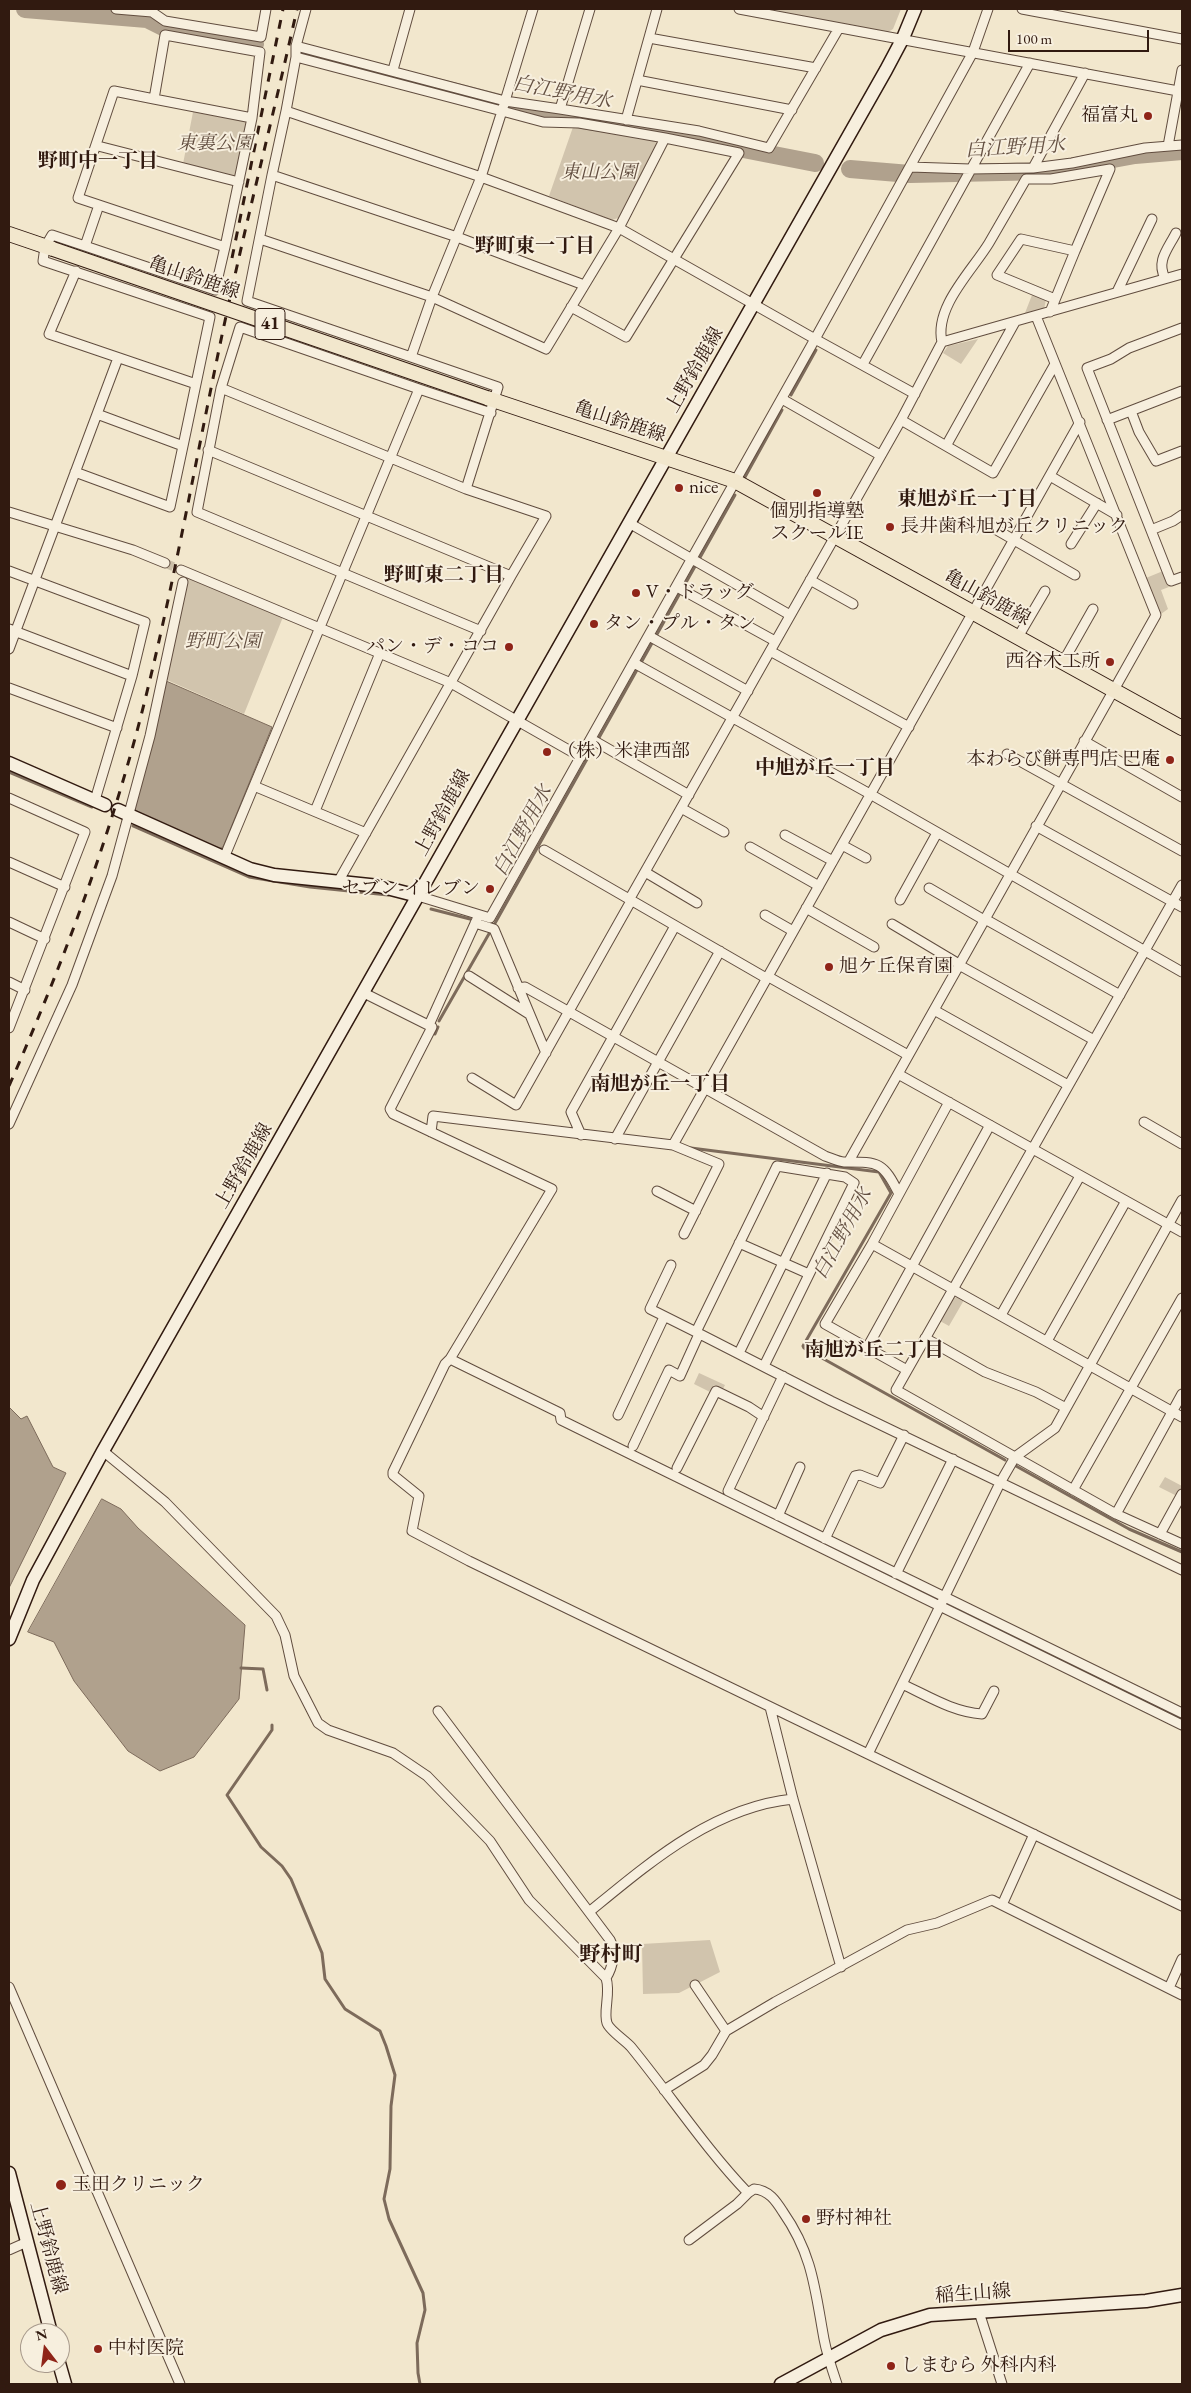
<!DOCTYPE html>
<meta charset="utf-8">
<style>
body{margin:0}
#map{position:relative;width:1191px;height:2393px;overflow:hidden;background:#f2e7cd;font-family:"EB Garamond",serif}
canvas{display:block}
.frame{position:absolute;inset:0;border:10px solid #311a10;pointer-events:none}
.north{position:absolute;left:20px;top:2323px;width:50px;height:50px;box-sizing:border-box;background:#f7efde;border:1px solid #a89a8c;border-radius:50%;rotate:345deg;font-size:14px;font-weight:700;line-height:20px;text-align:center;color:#311a10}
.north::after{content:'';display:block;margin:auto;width:18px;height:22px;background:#8f2418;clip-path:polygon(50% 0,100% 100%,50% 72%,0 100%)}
.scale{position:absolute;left:1008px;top:30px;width:141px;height:22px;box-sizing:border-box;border:2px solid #311a10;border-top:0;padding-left:6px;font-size:15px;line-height:18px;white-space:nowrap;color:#311a10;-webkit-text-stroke:4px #f7efde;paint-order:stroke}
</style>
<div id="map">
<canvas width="1191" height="2393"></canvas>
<div class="frame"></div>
<div class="north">N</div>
<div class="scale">100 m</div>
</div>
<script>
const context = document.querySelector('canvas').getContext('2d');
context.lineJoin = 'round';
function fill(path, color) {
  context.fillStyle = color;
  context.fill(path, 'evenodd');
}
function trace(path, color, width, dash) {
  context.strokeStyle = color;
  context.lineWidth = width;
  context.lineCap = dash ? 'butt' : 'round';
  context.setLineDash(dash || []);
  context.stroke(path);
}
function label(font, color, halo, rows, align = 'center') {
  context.font = font + ' "EB Garamond","Noto Serif JP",serif';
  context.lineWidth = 4;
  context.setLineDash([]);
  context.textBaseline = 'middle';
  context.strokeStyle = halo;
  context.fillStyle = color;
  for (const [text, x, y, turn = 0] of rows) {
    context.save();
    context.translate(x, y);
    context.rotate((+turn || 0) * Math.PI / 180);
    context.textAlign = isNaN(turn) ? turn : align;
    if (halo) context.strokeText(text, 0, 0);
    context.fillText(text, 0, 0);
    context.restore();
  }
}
fill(new Path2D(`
 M766,9H901L893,29L888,32Z
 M193,112L244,121L246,123L236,175L231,176L183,164Z
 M573,127L655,139L657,145L621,217L612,220L549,196Z
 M1032,295L1046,300L1044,309L1026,314L1025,313Z
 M978,339L961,364L943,353L948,346Z
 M1163,571L1169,587L1161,590L1168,609L1161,614L1146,578Z
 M190,578L283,617L244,714L167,680L187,579Z
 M957,1297L964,1300L949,1326L940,1321L953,1298Z
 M699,1373L725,1385L723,1389L714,1385L710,1392L694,1384Z
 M1165,1477L1182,1486L1177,1496L1159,1487Z
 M710,1940L720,1972L679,1993L643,1994L642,1944Z`), '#d1c4ad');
const water = new Path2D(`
 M166,681L272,727L223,847L219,849L134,811Z
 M9,1407L21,1419L27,1416L53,1467L66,1473L9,1588Z
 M102,1499L121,1509L138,1528L245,1625L239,1699L194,1757L160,1771L128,1751L74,1681L54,1642L28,1632Z`);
fill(water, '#b0a18d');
trace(water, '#7d6b5b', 1);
trace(new Path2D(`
 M791,395L816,350
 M745,477L782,410
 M9,772L92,807
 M133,826L249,877L310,887L388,895
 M431,909L470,919
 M494,925L735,495
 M439,1021L490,932
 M435,1034L438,1027
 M691,1148L879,1172L891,1193L803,1346L804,1348L1005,1460
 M1016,1466L1129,1529L1182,1552
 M888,1576L1182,1718
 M241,1668L263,1669L267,1690
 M272,1725V1730L227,1795L261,1847L282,1866L291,1879L322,1953L325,1979L345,2009L380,2031L386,2046L395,2075L391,2106L390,2169L384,2199L389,2219L423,2293L425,2310L417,2343L418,2373L420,2384`), '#7d6b5b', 3);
trace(new Path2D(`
 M25,9L147,19L165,28L255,44
 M425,84L539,113L646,130L815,163
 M850,169L910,174L1048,171L1135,155L1182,151`), '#b0a18d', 18);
trace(new Path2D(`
 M165,563L181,570`), '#cbbea7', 9, [9, 4.5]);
const street = new Path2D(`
 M116,9L152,12L165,21L261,37L266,9
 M306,9L296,46V57L286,111L481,177L432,297L411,357L498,387L466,489
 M590,9L560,109L699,131L769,148L839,28
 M739,9L1178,91
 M1022,9L1182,39
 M649,38L816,68
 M296,46L505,101L533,9
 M296,57L502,111L481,177L619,228L665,138L579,123L543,122L502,111L505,101L560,109
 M393,70L410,9
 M637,80L792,110
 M154,99L252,118
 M286,111L272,175L457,237L584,285
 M626,120L657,9
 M98,146L239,182
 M1168,146L1182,70
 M910,167L970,169L1033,168L1072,163L1145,148L1182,145
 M1033,168L1085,73
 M272,175L247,301L411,357
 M99,205L78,198L114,91L154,99L165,35L260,52L252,118L225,247
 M260,239L432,297L546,349L619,228L815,339L973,52L988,9
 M85,246L215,290L225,247L99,205L85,246L52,235L45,247L43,261L210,317L183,446
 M76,271L49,334L196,384
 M1165,278C1156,261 1168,249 1176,233
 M1117,292L1152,219
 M571,307L626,337L739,153L665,138
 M1050,312L1075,251L1021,239L997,275L1055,299
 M1182,328L1129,348L1111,359L1087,368L1171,581L1182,577
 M942,342L1182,274
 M863,364L1030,63
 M419,389L240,327L221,388L197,512L481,631
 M782,399L880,455
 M1131,411L1139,432L1156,461L1182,451
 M97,414L118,358
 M901,420L993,473L1055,364
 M1107,420L1182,391
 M946,446L1015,322
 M208,450L511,576L546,516L466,489L221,388
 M1050,476L1117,515
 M9,512L133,550L165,563
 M629,523L790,615
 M988,525L1075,575
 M1151,530L1173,521L1182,515
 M1071,544L1097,503
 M181,570L451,683L581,757
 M9,571L145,622L132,676L9,629
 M810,580L853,604
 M677,587L775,641
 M649,636L748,691
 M1018,637L1045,591
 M9,649L97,414L183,446L170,507L75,472
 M770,651L909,727
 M1063,662L1093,609
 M634,663L870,794L1182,972
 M9,688L117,728
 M591,739L689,795
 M1084,741L1182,797
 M1007,754L1182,851
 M254,786L366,833
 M9,798L85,832L9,1028
 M95,800L132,676
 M681,808L724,832
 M315,811L380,653
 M1036,826L1182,907
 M785,835L833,861
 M842,845L866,858
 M750,847L819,886
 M544,850L766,978
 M224,858L419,389L491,413
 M9,862L65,887
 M645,872L697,903
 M338,882L511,576
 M1182,885L896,1390L1116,1514L1182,1544
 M929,888L984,920
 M418,896L490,918L815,339L915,394
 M629,900L901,420L942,342C934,307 972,271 989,243C1001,222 1014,200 1026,179H1051L1110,169L1075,251
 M900,900L937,833
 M806,908L874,947
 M765,915L793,931
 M985,919L1120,995
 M9,922L45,939
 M475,923L494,929L546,1053
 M892,924L959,964
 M959,965L1094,1040
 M469,976L529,1014
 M767,976L908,1055
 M9,982L25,990
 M518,988L525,987L825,1156C831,1158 839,1162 844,1162C878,1162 883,1161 899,1194
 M364,993L432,1027L390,1109L393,1114L552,1189L450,1359L445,1364L393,1472V1475L419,1496L412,1531L469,1561L1182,1906
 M934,1010L1068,1085
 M429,1025L477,919
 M898,1074L1182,1232
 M472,1078L516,1105L631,901
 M1144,1122L1182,1144
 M9,1124L72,985L112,876L150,736L183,582
 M431,1132L433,1116L673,1145L719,1164L684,1234
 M581,1135L571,1112L675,926
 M615,1139L720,951
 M673,1145L1080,422
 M849,1161L1156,615L1036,316
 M657,1191L696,1211
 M739,1243L809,1274
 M872,1244L1182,1417
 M671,1265L650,1309L696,1332
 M1001,1315L1080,1176
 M925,1338L985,1372L1036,1392L1066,1408
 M1047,1341L1126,1201
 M867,1348L990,1125
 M739,1353L827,1173
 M450,1359L560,1413L561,1420L1182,1725
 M764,1366L854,1183L845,1177L777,1166L696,1332L831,1401L1182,1570
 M907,1370L825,1324L872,1244L949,1102
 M783,1376L728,1491L1182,1713
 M618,1415L664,1317
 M633,1446L669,1370L680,1376L699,1334
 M103,1451L165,1502L276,1616L285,1635L294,1676L318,1723L328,1730L393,1753L427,1776L490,1841L529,1900L606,1978C611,1993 603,2011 607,2023C609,2030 626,2041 631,2047C671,2096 705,2148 748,2193L754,2189C769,2190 776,2201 783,2212C813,2255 815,2290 824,2339C827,2355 832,2369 837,2384
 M677,1468L716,1391L749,1407L764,1417
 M1073,1490L1182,1298
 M1116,1514L1182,1394
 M778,1516L800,1467
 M1160,1534L1182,1494
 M825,1539L855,1476L860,1475L880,1483L904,1435
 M896,1574L953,1459
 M902,1684C928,1696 953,1712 982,1714L994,1691
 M770,1707L793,1799L841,1967
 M438,1711L610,1940C616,1951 613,1967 606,1978
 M868,1754L1000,1483L1015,1457L1055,1428L1182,1200
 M1002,1905L1034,1834
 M589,1912C649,1863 713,1807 793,1799
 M695,1985L726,2031
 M9,1987L180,2384
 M1169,1988L1182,1959
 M664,2090L704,2065L712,2055L726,2031L775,2002L907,1930L937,1923L992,1900L1182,1995
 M689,2240L737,2204L748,2193
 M9,2250L27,2242
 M979,2312L1002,2384`);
const secondary = new Path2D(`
 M9,763L105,805
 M118,810L250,869L274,875L379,886L418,896
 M9,1639L33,1580L103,1451L886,70L903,38L915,9
 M9,2173L51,2333
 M59,2363L65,2384
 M781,2384L881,2330L930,2315L1146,2301L1182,2295`);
const primary = new Path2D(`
 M9,234L53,249
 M487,398L735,481L1182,728`);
trace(street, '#614d3f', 11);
trace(secondary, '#311a10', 15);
trace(primary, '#311a10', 16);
trace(street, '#f7efde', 9);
trace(secondary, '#f7efde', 12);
trace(primary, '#f2e7cd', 14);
trace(new Path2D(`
 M232,258L283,9
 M9,1086C64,961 112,833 145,700C176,575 198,447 225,321C247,217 274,113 297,9`), '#311a10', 3, [9, 9]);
const primaryBridge = new Path2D(`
 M53,249L487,398`);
trace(primaryBridge, '#311a10', 16, []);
trace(primaryBridge, '#f2e7cd', 14);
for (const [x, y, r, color] of [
 [1148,116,5,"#8f2418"],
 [679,488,5,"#8f2418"],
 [817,493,5,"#8f2418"],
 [890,527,5,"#8f2418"],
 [636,593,5,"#8f2418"],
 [594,624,5,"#8f2418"],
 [509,647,5,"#8f2418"],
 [1110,662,5,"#8f2418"],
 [547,752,5,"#8f2418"],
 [1170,760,5,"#8f2418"],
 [490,889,5,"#8f2418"],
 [829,967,5,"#8f2418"],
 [61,2185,6,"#8f2418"],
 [806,2219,5,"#8f2418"],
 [98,2349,5,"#8f2418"],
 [891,2366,5,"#8f2418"]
]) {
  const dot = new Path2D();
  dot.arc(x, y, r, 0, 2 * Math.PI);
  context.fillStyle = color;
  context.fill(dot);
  trace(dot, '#f7efde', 2);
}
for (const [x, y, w] of [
 [270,324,30]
]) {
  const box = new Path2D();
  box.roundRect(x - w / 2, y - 15.5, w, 31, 4);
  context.fillStyle = '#f7efde';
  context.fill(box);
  trace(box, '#311a10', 1);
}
label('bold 18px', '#311a10', null, [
 ["41",270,324]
]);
label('19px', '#311a10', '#f7efde', [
 ["福富丸",1138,116,"right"],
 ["nice",689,488],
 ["個別指導塾",817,512,"center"],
 ["スクールIE",817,534,"center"],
 ["長井歯科旭が丘クリニック",900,527],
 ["V・ドラッグ",646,593],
 ["タン・プル・タン",604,624],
 ["パン・デ・ココ",499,647,"right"],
 ["西谷木工所",1100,662,"right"],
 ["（株）米津西部",557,752],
 ["本わらび餅専門店 巴庵",1160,760,"right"],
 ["セブン-イレブン",480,889,"right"],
 ["旭ケ丘保育園",839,967],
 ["玉田クリニック",72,2185],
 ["野村神社",816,2219],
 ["中村医院",108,2349],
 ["しまむら 外科内科",901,2366]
], 'left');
label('italic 19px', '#614d3f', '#f7efde', [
 ["東裏公園",215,144],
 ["東山公園",599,173],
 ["野町公園",223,642]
]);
label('19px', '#311a10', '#f7efde', [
 ["亀山鈴鹿線",194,278,19],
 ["上野鈴鹿線",695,370,-60],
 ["亀山鈴鹿線",620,422,18],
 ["亀山鈴鹿線",987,598,29],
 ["上野鈴鹿線",443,813,-61],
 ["上野鈴鹿線",244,1166,-60],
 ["上野鈴鹿線",48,2248,75],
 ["稲生山線",973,2294,-4]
]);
label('italic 20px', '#645042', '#f7efde', [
 ["白江野用水",562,93,11],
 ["白江野用水",1015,148,-3],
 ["白江野用水",523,831,-61],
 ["白江野用水",843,1234,-61]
]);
label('bold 20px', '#311a10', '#f7efde', [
 ["野町中一丁目",98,162],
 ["野町東一丁目",535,247],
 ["東旭が丘一丁目",967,500],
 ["野町東二丁目",444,576],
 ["中旭が丘一丁目",825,769],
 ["南旭が丘一丁目",660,1085],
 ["南旭が丘二丁目",874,1351]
]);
label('bold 21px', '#311a10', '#f7efde', [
 ["野村町",611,1955]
]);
</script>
